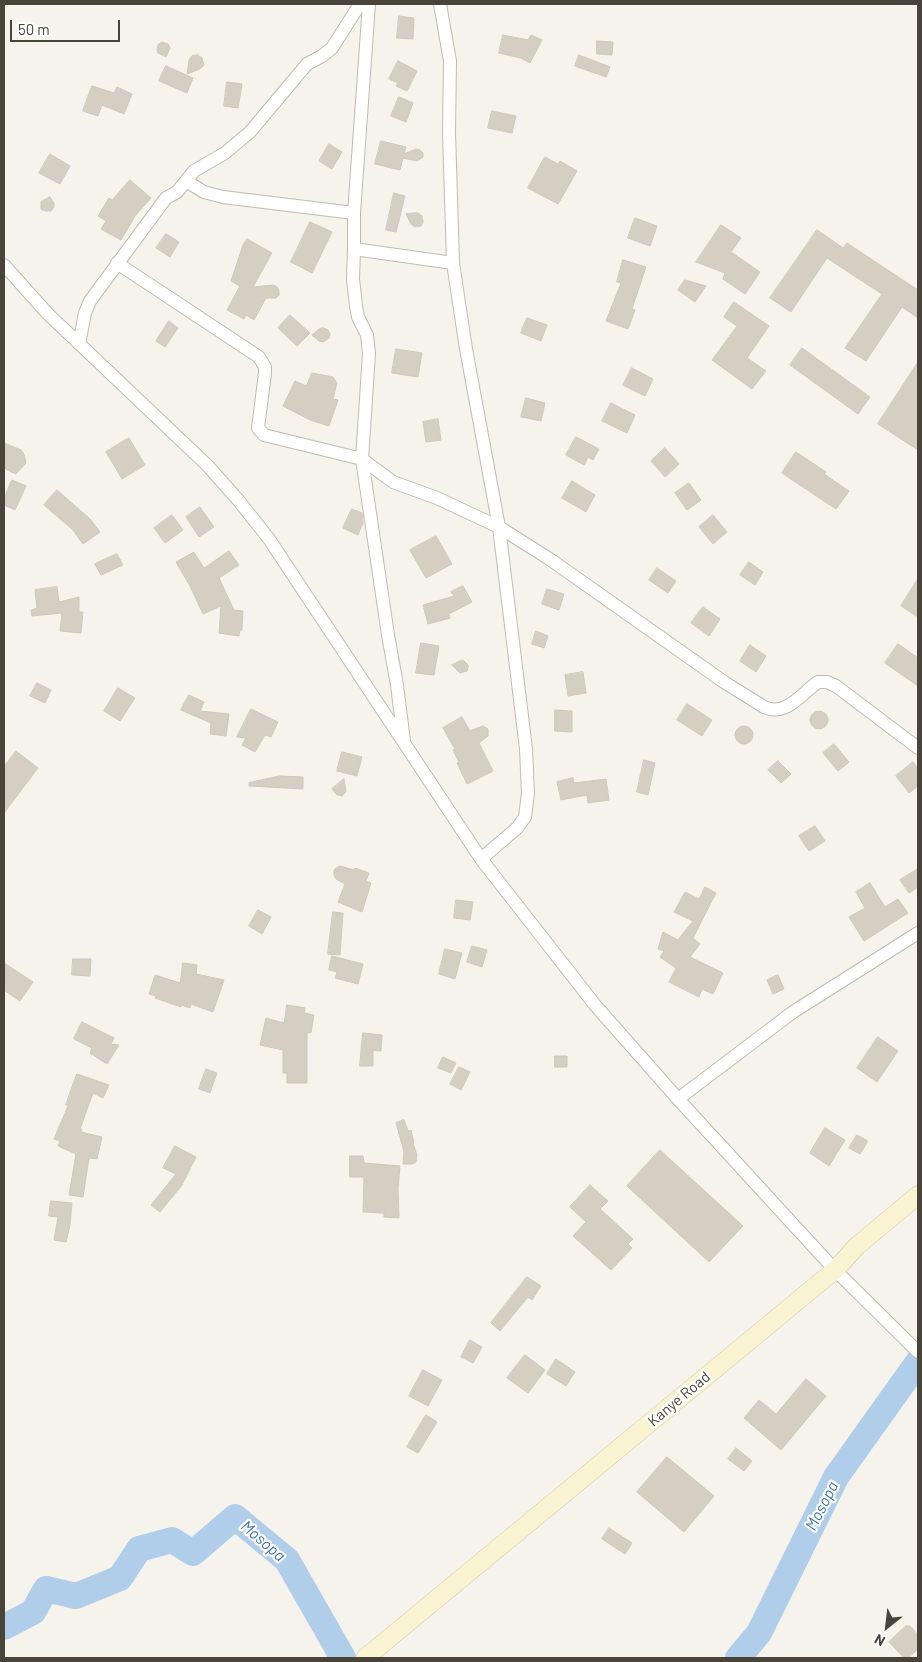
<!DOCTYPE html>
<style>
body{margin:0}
#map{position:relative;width:922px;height:1662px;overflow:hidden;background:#f5f3ec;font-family:Barlow,sans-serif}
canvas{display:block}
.frame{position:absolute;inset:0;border:5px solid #49443a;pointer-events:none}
.north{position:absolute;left:862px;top:1602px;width:50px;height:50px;-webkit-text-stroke:4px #fff;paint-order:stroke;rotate:209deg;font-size:14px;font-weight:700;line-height:20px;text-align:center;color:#49443a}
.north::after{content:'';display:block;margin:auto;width:18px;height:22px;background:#49443a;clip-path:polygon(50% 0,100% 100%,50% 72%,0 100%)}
.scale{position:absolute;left:10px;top:20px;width:110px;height:22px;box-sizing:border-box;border:2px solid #49443a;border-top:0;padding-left:6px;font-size:15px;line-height:18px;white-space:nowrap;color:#49443a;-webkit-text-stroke:4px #fff;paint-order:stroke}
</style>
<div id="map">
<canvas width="922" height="1662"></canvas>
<div class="frame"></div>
<div class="north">N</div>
<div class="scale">50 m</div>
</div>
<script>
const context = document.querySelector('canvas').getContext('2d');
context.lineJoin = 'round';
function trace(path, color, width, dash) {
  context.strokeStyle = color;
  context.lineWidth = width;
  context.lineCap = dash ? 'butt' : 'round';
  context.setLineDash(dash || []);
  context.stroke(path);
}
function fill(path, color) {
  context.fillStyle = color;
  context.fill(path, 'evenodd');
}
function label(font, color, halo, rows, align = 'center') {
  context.font = font + ' Barlow,sans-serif';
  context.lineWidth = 4.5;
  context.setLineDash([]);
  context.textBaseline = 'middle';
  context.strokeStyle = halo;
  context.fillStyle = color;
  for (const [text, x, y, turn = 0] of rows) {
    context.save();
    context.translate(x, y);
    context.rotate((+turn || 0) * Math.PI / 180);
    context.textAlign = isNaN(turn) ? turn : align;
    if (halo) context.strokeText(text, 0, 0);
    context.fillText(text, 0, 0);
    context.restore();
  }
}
trace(new Path2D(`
 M4,1627L33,1612L46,1589L76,1596L120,1578L139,1549L172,1540L193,1553L235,1517L287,1560L343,1658
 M738,1658L759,1633L836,1477L918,1362`), '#b0cdea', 26);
const building = new Path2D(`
 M399,16L414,18L413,39L397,38Z
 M503,35L528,40L531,35L542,40L530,63L521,58L499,53Z
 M597,41L613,42L612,55L597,54Z
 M162,42L168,44L170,48L166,57L158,53L157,49L158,45Z
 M198,55L202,58L204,65L200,69L187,74L189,60L192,56Z
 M579,55L610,67L606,77L575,66Z
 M398,61L417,71L407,91L396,86L398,83L389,79Z
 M166,66L193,78L187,93L159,81Z
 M227,82L242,84L238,108L224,106Z
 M92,86L114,93L117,87L132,94L124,114L102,105L98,116L83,111Z
 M399,97L413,103L406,122L391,116Z
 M492,111L516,116L512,133L488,128Z
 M381,141L406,147L404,154L416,149L420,150L423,153V157L417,161L403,158L400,170L375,164Z
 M329,144L342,152L332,169L319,161Z
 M50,154L70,166L60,184L39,173Z
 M545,157L558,164L560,161L577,171L558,204L528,188Z
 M130,180L151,198L135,216L121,240L101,229L106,221L98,216L109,198L112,200Z
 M394,193L405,196L396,232L386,230Z
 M50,197L54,203V207L51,211H45L41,209V202Z
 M418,213L422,216L423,222L421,226L415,227L411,224L406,214Z
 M635,218L657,226L650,246L628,238Z
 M310,222L332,232L312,273L291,262Z
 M721,225L741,238L731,252L760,272L745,294L723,279L725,273L696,262Z
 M817,230L843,248L847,243L918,290V318L902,307L866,361L845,348L882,294L827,258L791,312L770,298Z
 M166,234L179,242L170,257L156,248Z
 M247,239L272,253L253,287L273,285L277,287L279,291V295L276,298H266L254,320L246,315L244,319L227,310L240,286L231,281L243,245Z
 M623,260L646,267L632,309L635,310L628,329L606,321L621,283L617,282Z
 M685,280L706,286L695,302L678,290Z
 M734,302L769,326L747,358L766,371L752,389L712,360L737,326L724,317Z
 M290,315L310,333L297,346L278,328Z
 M527,318L547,325L541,341L521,333Z
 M169,321L178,328L165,347L156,341Z
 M323,328L328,330L330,334L329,338L323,342L319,341L312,335L319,329Z
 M802,348L870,397L858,414L790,365Z
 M396,349L422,353L418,377L392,373Z
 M918,362V450L878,424Z
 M632,368L653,379L645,396L623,385Z
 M312,373L333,377L337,383L333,399L338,400L329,426L310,420L283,406L295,381L306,386Z
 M526,398L545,403L541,421L521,417Z
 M611,403L635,415L627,433L602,421Z
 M438,419L441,440L426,442L423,422Z
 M576,437L599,449L593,460L588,457L584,465L566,455Z
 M129,438L145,465L122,479L106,452Z
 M4,443L21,450L24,454L26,463L16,474L7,470L4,467Z
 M665,448L679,464L665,477L651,461Z
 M796,452L826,472L824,474L849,491L836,509L782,473Z
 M12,480L26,486L15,510L4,505V499Z
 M572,481L595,495L586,512L562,498Z
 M689,483L701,500L687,510L675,493Z
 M57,490L90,519L100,532L83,544L73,530L44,505Z
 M200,507L214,527L199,537L186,517Z
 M352,509L362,513L363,523L358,535L343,528Z
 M172,515L183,530L165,543L154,528Z
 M713,515L727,532L713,544L699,527Z
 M436,536L452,564L426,578L410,550Z
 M229,551L239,565L219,578L234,610L243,611L242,630H240L239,636L219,633L221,606L203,614L190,586L176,562L194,552L204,568Z
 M117,554L123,565L101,575L95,564Z
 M749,562L763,572L755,585L740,575Z
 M657,568L676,581L668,593L649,580Z
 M918,579V617L901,606Z
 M463,586L472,602L449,614L450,618L428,624L423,605L454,596L451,592Z
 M57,587L59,602L79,597V612H83L81,633L60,631L62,613L32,616L31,610L37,608L35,590Z
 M547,589L564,594L559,610L542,604Z
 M703,607L720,619L709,636L691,623Z
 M536,631L548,636L544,648L532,644Z
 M421,643L439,646L434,675L416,673Z
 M898,644L918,658V686L885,663Z
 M750,645L766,656L756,672L740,661Z
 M463,660L468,665V668L467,671L460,673L452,665Z
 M583,672L586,693L568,696L565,675Z
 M37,683L51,690L45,703L30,696Z
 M118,688L135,698L120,721L104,711Z
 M189,695L204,702L200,711L229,714L226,736L210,734L211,723L181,710Z
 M687,704L712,720L702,736L677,720Z
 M251,709L278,722L271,737L265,735L255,752L242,745L246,738L237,737Z
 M555,710L572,711V732L555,731Z
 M810 720a9 9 0 1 1 18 0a9 9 0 1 1-18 0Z
 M462,717L470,731L483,726L488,729V736L479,743L493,771L467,784L457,763L459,762L453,750L455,749L443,728Z
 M735 735a9 9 0 1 1 18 0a9 9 0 1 1-18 0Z
 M834,744L849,762L838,771L823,753Z
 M16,751L38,768L4,813V767Z
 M342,752L362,757L357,776L337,771Z
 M644,760L655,763L648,795L637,792Z
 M778,761L791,774L781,783L768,770Z
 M913,762L918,769V786L909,793L896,776Z
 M280,776L303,777V789L249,786V783Z
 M573,778L574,783L606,779L609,800L588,803L587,795L561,800L557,782Z
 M344,779L346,792L342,796L337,795L332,789Z
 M815,826L825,841L809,851L799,836Z
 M340,866L354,870L355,868L369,873L366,881L371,883L362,912L338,902L345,884L336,879L334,875V870Z
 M918,869V887L909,893L900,880Z
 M870,883L885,907L898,899L908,913L864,941L849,917L865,908L856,892Z
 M705,887L716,893L693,938L700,944L690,957L723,973L713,994L702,989L699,997L669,982L676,968L660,957L664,951L658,949L663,932L678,940L693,921L674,912L685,892L699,899Z
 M456,900L473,902L470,920L454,918Z
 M258,910L271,917L262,934L249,926Z
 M333,912L343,913L340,955L328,954Z
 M472,946L487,950L482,967L467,962Z
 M445,949L462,953L455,979L439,974Z
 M332,956L363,964L358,984L335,978L337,972L329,970Z
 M73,959H91L90,976L72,975Z
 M4,963L33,982L20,1001L4,990Z
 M183,963L197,965L196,974L224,980L213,1012L191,1004L190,1008L181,1005V1007L155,998L156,996L149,994L155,975L180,983Z
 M778,975L784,989L773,994L767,980Z
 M287,1005L305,1008L304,1013L314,1015L311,1033L307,1032V1083H287V1073H283V1050L260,1045L266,1018L284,1023Z
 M82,1022L114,1038L111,1044L119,1045L107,1064L90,1053L92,1048L74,1039Z
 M363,1033L382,1035L381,1051L373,1050V1066H360Z
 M878,1037L898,1051L877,1082L857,1068Z
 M555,1056H567V1067H555Z
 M443,1057L456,1063L451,1073L438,1068Z
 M459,1067L470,1072L461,1090L450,1084Z
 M206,1069L217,1073L210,1093L199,1089Z
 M77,1074L109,1085L103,1098L93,1093L80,1129L82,1130L81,1132L102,1137L97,1159L89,1158L83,1197L69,1195L76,1154L58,1146L60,1141L54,1139L68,1106L66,1105Z
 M404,1120L408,1131L411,1130L414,1143H413L417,1155L416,1162L412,1164H403L404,1152L396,1123Z
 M825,1128L845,1140L829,1166L810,1153Z
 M857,1135L868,1141L860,1154L849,1148Z
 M175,1146L196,1157L182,1185L160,1212L151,1205L176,1174L163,1168Z
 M660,1150L743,1226L709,1262L627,1186Z
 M350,1156H363L364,1163L400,1166L398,1188L399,1218L384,1217V1213L363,1212L364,1177H350Z
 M590,1185L608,1201L600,1209L633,1239L628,1244L632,1248L611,1270L573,1236L586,1222L570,1207Z
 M51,1201L72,1203L70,1225L66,1242L54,1240L58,1217L49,1216Z
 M527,1277L541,1286L532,1300L528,1297L500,1331L491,1323Z
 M470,1340L482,1347L473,1363L461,1357Z
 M525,1355L545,1370L528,1393L507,1378Z
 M556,1359L575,1372L566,1386L547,1374Z
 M423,1370L442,1380L428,1406L409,1396Z
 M806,1379L826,1396L781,1450L744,1418L759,1400L776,1414Z
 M426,1415L437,1422L418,1453L407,1447Z
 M736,1448L752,1461L744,1471L728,1459Z
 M667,1457L714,1496L684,1532L637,1492Z
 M609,1528L632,1543L625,1554L602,1539Z
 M906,1626H910L918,1635V1649L908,1658H904L889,1642Z`);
fill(building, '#d5cfc3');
trace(building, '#cfc8b7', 1);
const street = new Path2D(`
 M369,4L354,213V249L453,263
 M440,4L450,61L449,132L453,263L466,349L499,527L526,749L528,793L525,817L517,828L481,859
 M186,181L204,192L223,197L354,213
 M354,249L353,279L356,306L358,317L367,335L369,353L362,459L388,635L397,685L404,741
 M117,263L259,357L265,367V373L258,428L264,435L362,459L393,482L437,498L499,527L551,560L724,682L764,707C786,717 801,694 818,682H827L836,686L918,748
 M4,265L48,314L208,466L239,501L269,539L481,859L595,1005L678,1099L835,1270L918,1352
 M79,344L85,313L90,301L166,198L177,192L194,171L225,153L250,132L307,64L322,56L332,48L360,4
 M678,1099L793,1012L918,933`);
const secondary = new Path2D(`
 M365,1658L835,1270L857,1246L918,1195`);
trace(street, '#bfbbb0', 14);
trace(secondary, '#cfc7a1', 19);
trace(street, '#fff', 12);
trace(secondary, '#faf3d1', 18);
label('15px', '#49443a', '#fff', [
 ["Kanye Road",679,1399,-40]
]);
label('italic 16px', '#3d73ab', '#fff', [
 ["Mosopa",822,1506,-63],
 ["Mosopa",263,1541,41]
]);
</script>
